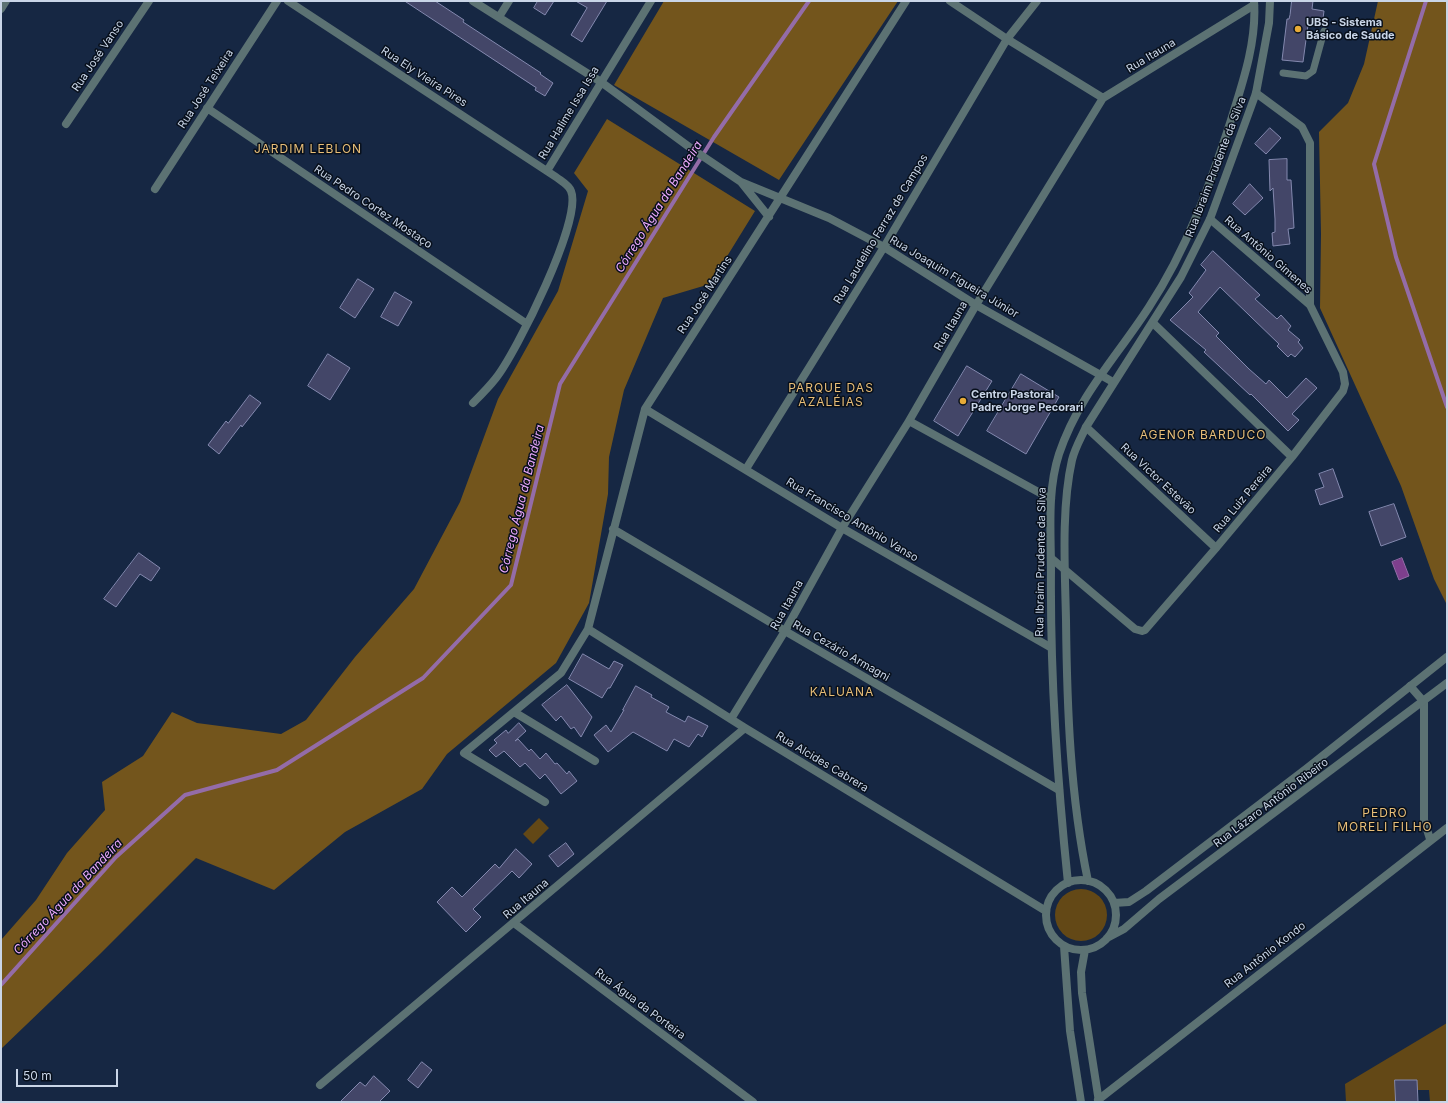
<!DOCTYPE html>
<meta charset="utf-8">
<style>
body{margin:0}
#map{position:relative;width:1448px;height:1103px;overflow:hidden;background:#162743;font-family:Inter,sans-serif}
canvas{display:block}
.frame{position:absolute;inset:0;border:2px solid #c9d5e7;pointer-events:none}
.scale{position:absolute;left:16px;top:1069px;width:102px;height:18px;box-sizing:border-box;border:2px solid #c9d5e7;border-top:0;padding-left:5px;font-size:12px;line-height:14px;white-space:nowrap;color:#c9d5e7;-webkit-text-stroke:3px #08101c;paint-order:stroke}
</style>
<div id="map">
<canvas width="1448" height="1103"></canvas>
<div class="frame"></div>
<div class="scale">50 m</div>
</div>
<script>
const context = document.querySelector('canvas').getContext('2d');
context.lineJoin = 'round';
function fill(path, color) {
  context.fillStyle = color;
  context.fill(path, 'evenodd');
}
function trace(path, color, width, dash) {
  context.strokeStyle = color;
  context.lineWidth = width;
  context.lineCap = dash ? 'butt' : 'round';
  context.setLineDash(dash || []);
  context.stroke(path);
}
function label(font, color, halo, rows, align = 'center') {
  context.font = font + ' Inter,sans-serif';
  context.lineWidth = 3;
  context.setLineDash([]);
  context.textBaseline = 'middle';
  context.strokeStyle = halo;
  context.fillStyle = color;
  for (const [text, x, y, turn = 0] of rows) {
    context.save();
    context.translate(x, y);
    context.rotate((+turn || 0) * Math.PI / 180);
    context.textAlign = isNaN(turn) ? turn : align;
    if (halo) context.strokeText(text, 0, 0);
    context.fillText(text, 0, 0);
    context.restore();
  }
}
fill(new Path2D(`
 M539,818L549,828L533,844L523,834Z
 M1055 915a26 26 0 1 1 52 0a26 26 0 1 1-52 0Z
 M1447,1023V1102H1430L1429,1090H1417L1416,1080H1395L1396,1102H1346L1345,1084Z`), '#634816');
fill(new Path2D(`
 M664,1H898L779,180L614,85Z
 M1378,1H1447V605L1434,579L1401,486L1320,308L1321,234L1319,132L1348,103L1364,64Z
 M607,119L755,211L710,284L663,298L624,390L609,457L608,494L589,603L556,663L447,754L422,789L345,832L274,890L196,858L100,954L1,1049V940L36,900L67,853L105,810L102,782L143,756L172,712L197,723L281,734L306,720L355,657L414,589L460,502L498,399L558,291L588,191L574,173Z`), '#73551c');
const water = new Path2D(`
 M1402,558L1409,576L1399,580L1392,562Z`);
fill(water, '#7e3f8d');
trace(water, '#946ca8', 1);
trace(new Path2D(`
 M1426,1L1374,164L1396,257L1447,407
 M1,985L116,857L185,795L277,770L423,678L511,585L560,384L714,137L809,1`), '#946ca8', 4);
const building = new Path2D(`
 M405,1H435L464,20L463,22L541,73L540,74L553,83L545,96L535,90L536,88Z
 M538,1H554L545,15L534,8Z
 M576,1H607L582,42L571,35L587,8Z
 M1292,1H1313L1312,9L1324,11L1322,26L1308,25L1303,62L1282,60L1287,19H1289L1290,15Z
 M1270,128L1281,138L1266,154L1255,144Z
 M1287,159V180H1291L1294,228L1288,229L1290,244L1273,246L1272,233L1275,232V219L1273,188L1270,191L1269,160Z
 M1250,184L1263,198L1245,215L1233,204Z
 M1213,251L1260,295L1255,299L1277,319L1281,315L1291,326L1288,330L1300,340L1298,342L1303,348L1295,357L1291,354L1288,357L1277,346L1279,344L1220,287L1198,312L1219,333L1216,336L1249,369L1266,384L1269,380L1287,398L1306,378L1317,388L1292,414L1299,420L1288,431L1251,394L1250,395L1219,366L1204,352L1206,350L1170,320L1193,297L1189,293L1206,270L1201,265Z
 M358,279L374,289L355,318L340,308Z
 M395,292L412,302L398,326L381,317Z
 M328,354L350,368L330,400L308,386Z
 M967,366L992,381L958,436L934,421Z
 M1021,374L1059,397L1026,454L987,431Z
 M250,395L261,403L242,427L241,425L219,454L208,445L226,421L228,423Z
 M1333,469L1343,497L1320,505L1315,490L1324,487L1319,474Z
 M1394,504L1406,537L1381,546L1369,512Z
 M139,553L160,568L151,581L140,574L116,607L104,599Z
 M583,654L609,669L614,661L623,665L610,688H608L602,698L569,679Z
 M567,685L592,717L581,737L574,727L571,729L561,716L556,721L542,705Z
 M636,686L652,695L651,697L669,707L666,712L685,722L688,716L708,726L702,737L698,734L689,747L674,739L667,751L633,732L608,752L594,735L606,725L611,732L624,710H623Z
 M519,723L526,731L515,741L518,739L529,751L531,749L540,759L546,753L555,764L557,763L567,774L569,771L577,781L561,794L545,774L540,779L525,763L520,767L504,751L496,757L489,750L497,743L494,740L506,730L508,733Z
 M566,843L574,854L558,867L549,856Z
 M516,849L532,864L519,878L512,871L473,909L481,917L466,932L437,902L452,887L462,897L495,864L499,868Z
 M422,1062L432,1070L418,1088L408,1080Z
 M374,1076L390,1091L379,1102H340L360,1082L365,1086Z
 M1395,1080H1417L1418,1102H1396Z`);
fill(building, '#434668');
trace(building, '#8489af', 1);
trace(new Path2D(`
 M1283,73L1306,76L1313,71L1324,31`), '#5c7273', 7);
trace(new Path2D(`
 M288,1L556,177C561,181 569,185 571,191C583,219 516,353 496,378C489,387 481,395 473,403
 M473,1L601,82L692,149L741,182L829,218L884,247L976,305L1113,382
 M950,1L1007,39L1103,98
 M1,9L6,1
 M499,17L509,1
 M1256,93L1302,127L1310,143V305
 M207,108L527,324
 M66,124L149,1
 M547,171L651,1
 M741,182L769,217
 M155,189L277,1
 M1153,323L1292,457
 M645,409L842,528L1050,647
 M909,421L1051,499
 M1086,427L1216,548
 M746,469L884,247L1007,39L1037,1
 M613,529L785,631L1059,790
 M1051,558L1135,629L1142,631L1145,630L1216,548L1292,457L1343,391L1345,384L1343,372L1310,305L1210,219
 M588,629L745,728L1046,911
 M1410,686L1424,702V820L1430,839
 M514,712L595,761
 M731,719L785,631L842,528L909,421L976,305L1103,98L1254,5
 M545,802L464,753L561,673L588,629L645,409L906,1
 M514,923L753,1102
 M320,1085L745,728
 M1098,1100L1447,828`), '#5c7273', 8);
trace(new Path2D(`
 M1046 915a35 35 0 1 1 70 0a35 35 0 1 1-70 0Z
 M1088,881C1070,795 1067,707 1066,620C1065,570 1061,509 1072,460C1075,448 1081,438 1086,427L1181,277L1210,219L1256,93L1269,23L1270,1
 M1068,883C1057,778 1050,676 1051,570C1051,532 1047,491 1059,454C1079,395 1116,358 1149,307C1187,249 1210,185 1231,120C1243,82 1257,41 1254,1
 M1114,903L1129,902L1146,891L1306,769L1447,657
 M1107,938L1124,929L1159,899L1447,683
 M1064,946L1070,1031L1081,1102
 M1085,950L1081,972L1082,993L1099,1102`), '#5c7273', 8);
for (const [x, y, r, color] of [
 [1298,29,4,"#e8ab37"],
 [963,401,4,"#e8ab37"]
]) {
  const dot = new Path2D();
  dot.arc(x, y, r, 0, 2 * Math.PI);
  context.fillStyle = color;
  context.fill(dot);
  trace(dot, '#08101c', 1.5);
}
label('bold 11px', '#c9d5e7', '#08101c', [
 ["UBS - Sistema",1306,23],
 ["Básico de Saúde",1306,36],
 ["Centro Pastoral",971,395],
 ["Padre Jorge Pecorari",971,408]
], 'left');
label('11px', '#c9d5e7', '#08101c', [
 ["Rua José Vanso",98,56,-56],
 ["Rua Itauna",1151,56,-31],
 ["Rua Ely Vieira Pires",424,77,33],
 ["Rua José Teixeira",206,89,-57],
 ["Rua Halime Issa Issa",569,113,-59],
 ["Rua Ibraim Prudente da Silva",1216,167,-69],
 ["Rua Pedro Cortez Mostaço",373,207,34],
 ["Rua Laudelino Ferraz de Campos",881,229,-59],
 ["Rua Antônio Gimenes",1268,255,41],
 ["Rua Joaquim Figueira Júnior",954,277,31],
 ["Rua José Martins",705,295,-57],
 ["Rua Itauna",951,326,-60],
 ["Rua Victor Estevão",1158,479,43],
 ["Rua Luiz Pereira",1243,499,-50],
 ["Rua Francisco Antônio Vanso",852,520,31],
 ["Rua Ibraim Prudente da Silva",1041,562,-89],
 ["Rua Itauna",787,605,-61],
 ["Rua Cezário Armagni",841,651,30],
 ["Rua Alcides Cabrera",822,762,31],
 ["Rua Lázaro Antônio Ribeiro",1271,803,-37],
 ["Rua Itauna",526,899,-40],
 ["Rua Antônio Kondo",1265,955,-38],
 ["Rua Água da Porteira",640,1004,37]
]);
context.letterSpacing = '1px';
label('12px', '#e8be78', '#08101c', [
 ["JARDIM LEBLON",308,149],
 ["PARQUE DAS",831,388],
 ["AZALÉIAS",831,402],
 ["AGENOR BARDUCO",1203,435],
 ["KALUANA",842,692],
 ["PEDRO",1385,813],
 ["MORELI FILHO",1385,827]
]);
context.letterSpacing = '0px';
label('italic 12px', '#edaafe', '#08101c', [
 ["Córrego Água da Bandeira",659,207,-58],
 ["Córrego Água da Bandeira",522,499,-76],
 ["Córrego Água da Bandeira",68,897,-47]
]);
</script>
